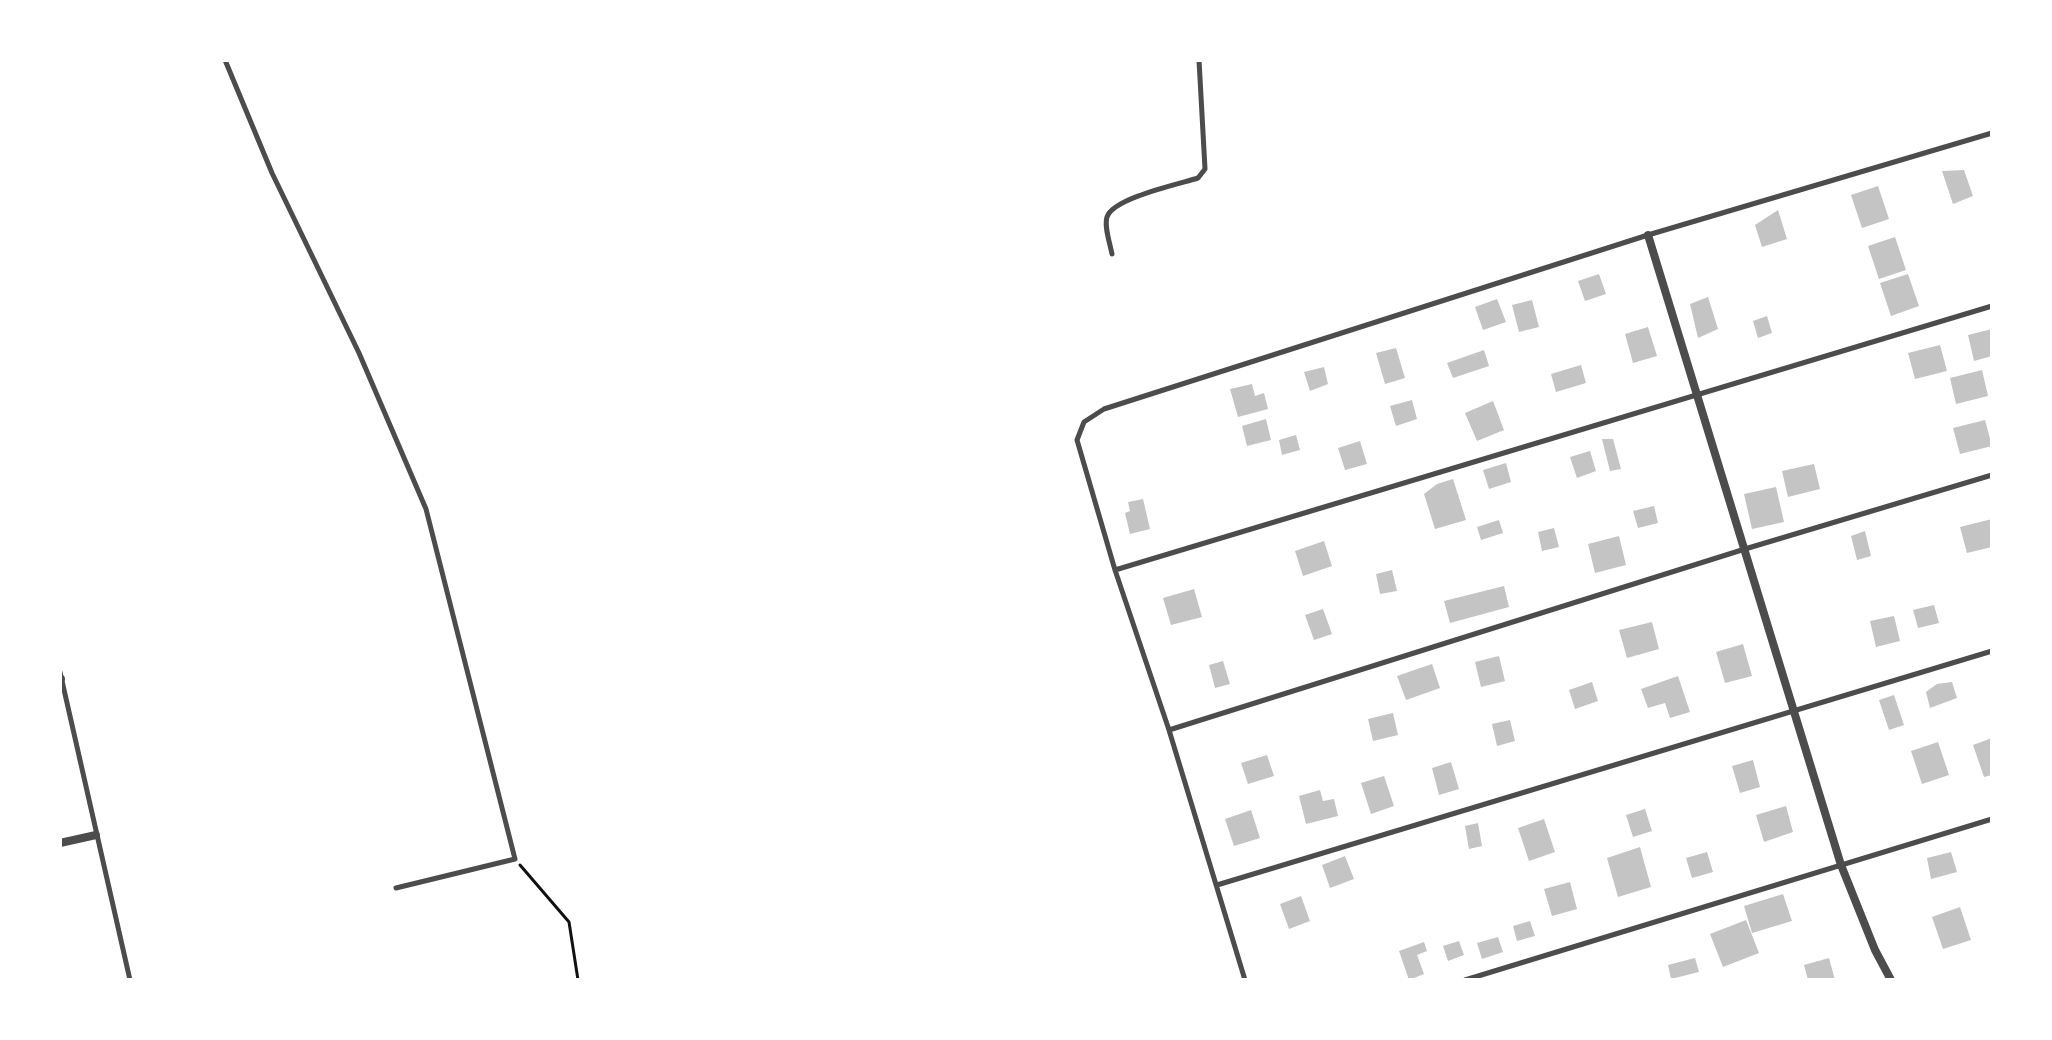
<!DOCTYPE html>
<style>
body{margin:0}
#map{position:relative;width:2052px;height:1040px;overflow:hidden;background:#fff;font-family:Spectral,serif}
canvas{display:block}
.frame{position:absolute;inset:0;border:62px solid #fff;pointer-events:none}
</style>
<div id="map">
<canvas width="2052" height="1040"></canvas>
<div class="frame"></div>
</div>
<script>
const context = document.querySelector('canvas').getContext('2d');
context.lineJoin = 'round';
function fill(path, color) {
  context.fillStyle = color;
  context.fill(path, 'evenodd');
}
function trace(path, color, width, dash) {
  context.strokeStyle = color;
  context.lineWidth = width;
  context.lineCap = dash ? 'butt' : 'round';
  context.setLineDash(dash || []);
  context.stroke(path);
}
fill(new Path2D(`
 M1964,170L1973,196L1953,204L1942,171Z
 M1878,186L1889,219L1862,228L1851,195Z
 M1778,210L1787,239L1762,247L1755,225Z
 M1895,237L1906,270L1879,279L1868,246Z
 M1599,274L1606,294L1585,301L1578,281Z
 M1908,274L1919,306L1891,316L1880,283Z
 M1708,297L1718,329L1698,338L1690,304Z
 M1497,299L1506,322L1483,330L1475,307Z
 M1532,300L1539,327L1519,332L1512,305Z
 M1767,316L1772,333L1758,338L1753,321Z
 M1648,327L1657,356L1633,363L1625,334Z
 M1992,329V356L1974,361L1968,335Z
 M1940,345L1947,371L1915,379L1908,353Z
 M1396,348L1405,378L1385,384L1376,353Z
 M1484,350L1489,366L1453,378L1447,363Z
 M1581,365L1586,383L1556,392L1551,374Z
 M1324,367L1328,384L1310,391L1304,372Z
 M1982,370L1988,396L1956,404L1950,378Z
 M1252,384L1255,396L1264,393L1268,409L1238,417L1230,389Z
 M1412,400L1417,419L1396,426L1390,406Z
 M1493,401L1504,430L1477,441L1465,413Z
 M1266,419L1271,440L1247,446L1242,426Z
 M1985,420L1992,446L1960,454L1953,428Z
 M1296,435L1300,450L1282,455L1279,440Z
 M1602,439H1613L1621,469L1610,471Z
 M1360,441L1367,464L1345,470L1338,448Z
 M1590,451L1596,471L1577,478L1570,457Z
 M1506,463L1511,482L1489,489L1483,470Z
 M1814,464L1820,489L1788,497L1782,471Z
 M1453,479L1466,520L1435,529L1424,494L1437,484Z
 M1776,487L1784,522L1752,529L1744,494Z
 M1143,499L1150,529L1130,534L1125,513L1130,511L1128,502Z
 M1654,506L1658,523L1638,528L1633,511Z
 M1992,519V547L1967,553L1960,527Z
 M1499,520L1503,533L1481,540L1477,527Z
 M1554,528L1559,547L1542,551L1538,532Z
 M1865,531L1871,556L1857,560L1851,536Z
 M1619,536L1626,565L1595,573L1588,544Z
 M1324,541L1332,566L1303,576L1295,551Z
 M1392,570L1397,591L1380,594L1376,574Z
 M1504,586L1509,607L1450,623L1444,601Z
 M1194,589L1202,617L1171,625L1163,598Z
 M1934,605L1939,623L1918,628L1913,610Z
 M1323,609L1332,634L1314,640L1305,615Z
 M1894,616L1900,641L1876,647L1870,621Z
 M1652,622L1659,649L1627,658L1619,630Z
 M1743,644L1752,676L1725,683L1716,652Z
 M1499,656L1505,681L1481,687L1475,662Z
 M1223,661L1230,684L1215,688L1209,665Z
 M1432,664L1440,688L1406,700L1397,676Z
 M1678,676L1690,712L1670,718L1665,703L1648,708L1641,689Z
 M1592,682L1598,701L1575,709L1569,690Z
 M1952,682L1957,698L1930,708L1926,692L1937,684Z
 M1894,695L1904,725L1889,730L1879,700Z
 M1393,713L1398,735L1373,741L1368,719Z
 M1510,720L1515,741L1497,746L1492,724Z
 M1992,738V775L1984,777L1973,745Z
 M1938,742L1949,775L1922,784L1911,751Z
 M1267,755L1274,776L1248,784L1241,763Z
 M1753,760L1760,787L1740,793L1732,766Z
 M1451,762L1459,789L1439,795L1432,768Z
 M1384,776L1394,806L1371,814L1361,783Z
 M1320,790L1323,801L1334,799L1338,816L1306,824L1299,796Z
 M1786,806L1793,832L1764,842L1756,815Z
 M1645,809L1652,831L1633,837L1626,815Z
 M1251,810L1260,838L1234,846L1225,819Z
 M1544,819L1555,852L1529,861L1518,828Z
 M1478,823L1482,846L1469,849L1465,826Z
 M1640,847L1651,887L1618,897L1607,858Z
 M1707,852L1713,872L1692,878L1686,858Z
 M1951,852L1957,872L1931,879L1927,858Z
 M1345,856L1354,879L1330,888L1322,865Z
 M1570,882L1577,909L1552,916L1544,889Z
 M1783,894L1792,921L1752,933L1744,906Z
 M1301,896L1310,921L1289,929L1280,904Z
 M1960,907L1971,940L1943,949L1932,917Z
 M1746,920L1759,953L1723,967L1710,934Z
 M1530,921L1535,936L1517,941L1513,926Z
 M1498,937L1503,952L1482,959L1477,943Z
 M1459,941L1464,955L1448,961L1443,946Z
 M1424,942L1427,951L1417,955L1424,974L1409,980L1399,951Z
 M1695,958L1699,972L1671,979L1668,965Z
 M1829,958L1835,980H1808L1804,965Z`), '#c4c4c4');
trace(new Path2D(`
 M520,865L569,922L578,980`), '#111', 3);
trace(new Path2D(`
 M225,60L272,173L359,353L426,509L515,859L396,888
 M1112,254C1110,243 1104,227 1107,217C1113,198 1179,184 1198,178L1205,169L1199,60
 M1115,570L1992,306
 M60,672L130,980
 M1169,730L1745,549L1992,475
 M1217,885L1992,651
 M1245,980L1169,730L1115,570L1077,440L1084,422L1104,409L1648,235L1992,133
 M1465,980L1992,819`), '#4c4c4c', 5);
trace(new Path2D(`
 M1648,235L1841,865L1875,950L1891,980
 M60,679H61
 M60,843L96,835`), '#4c4c4c', 8);
</script>
